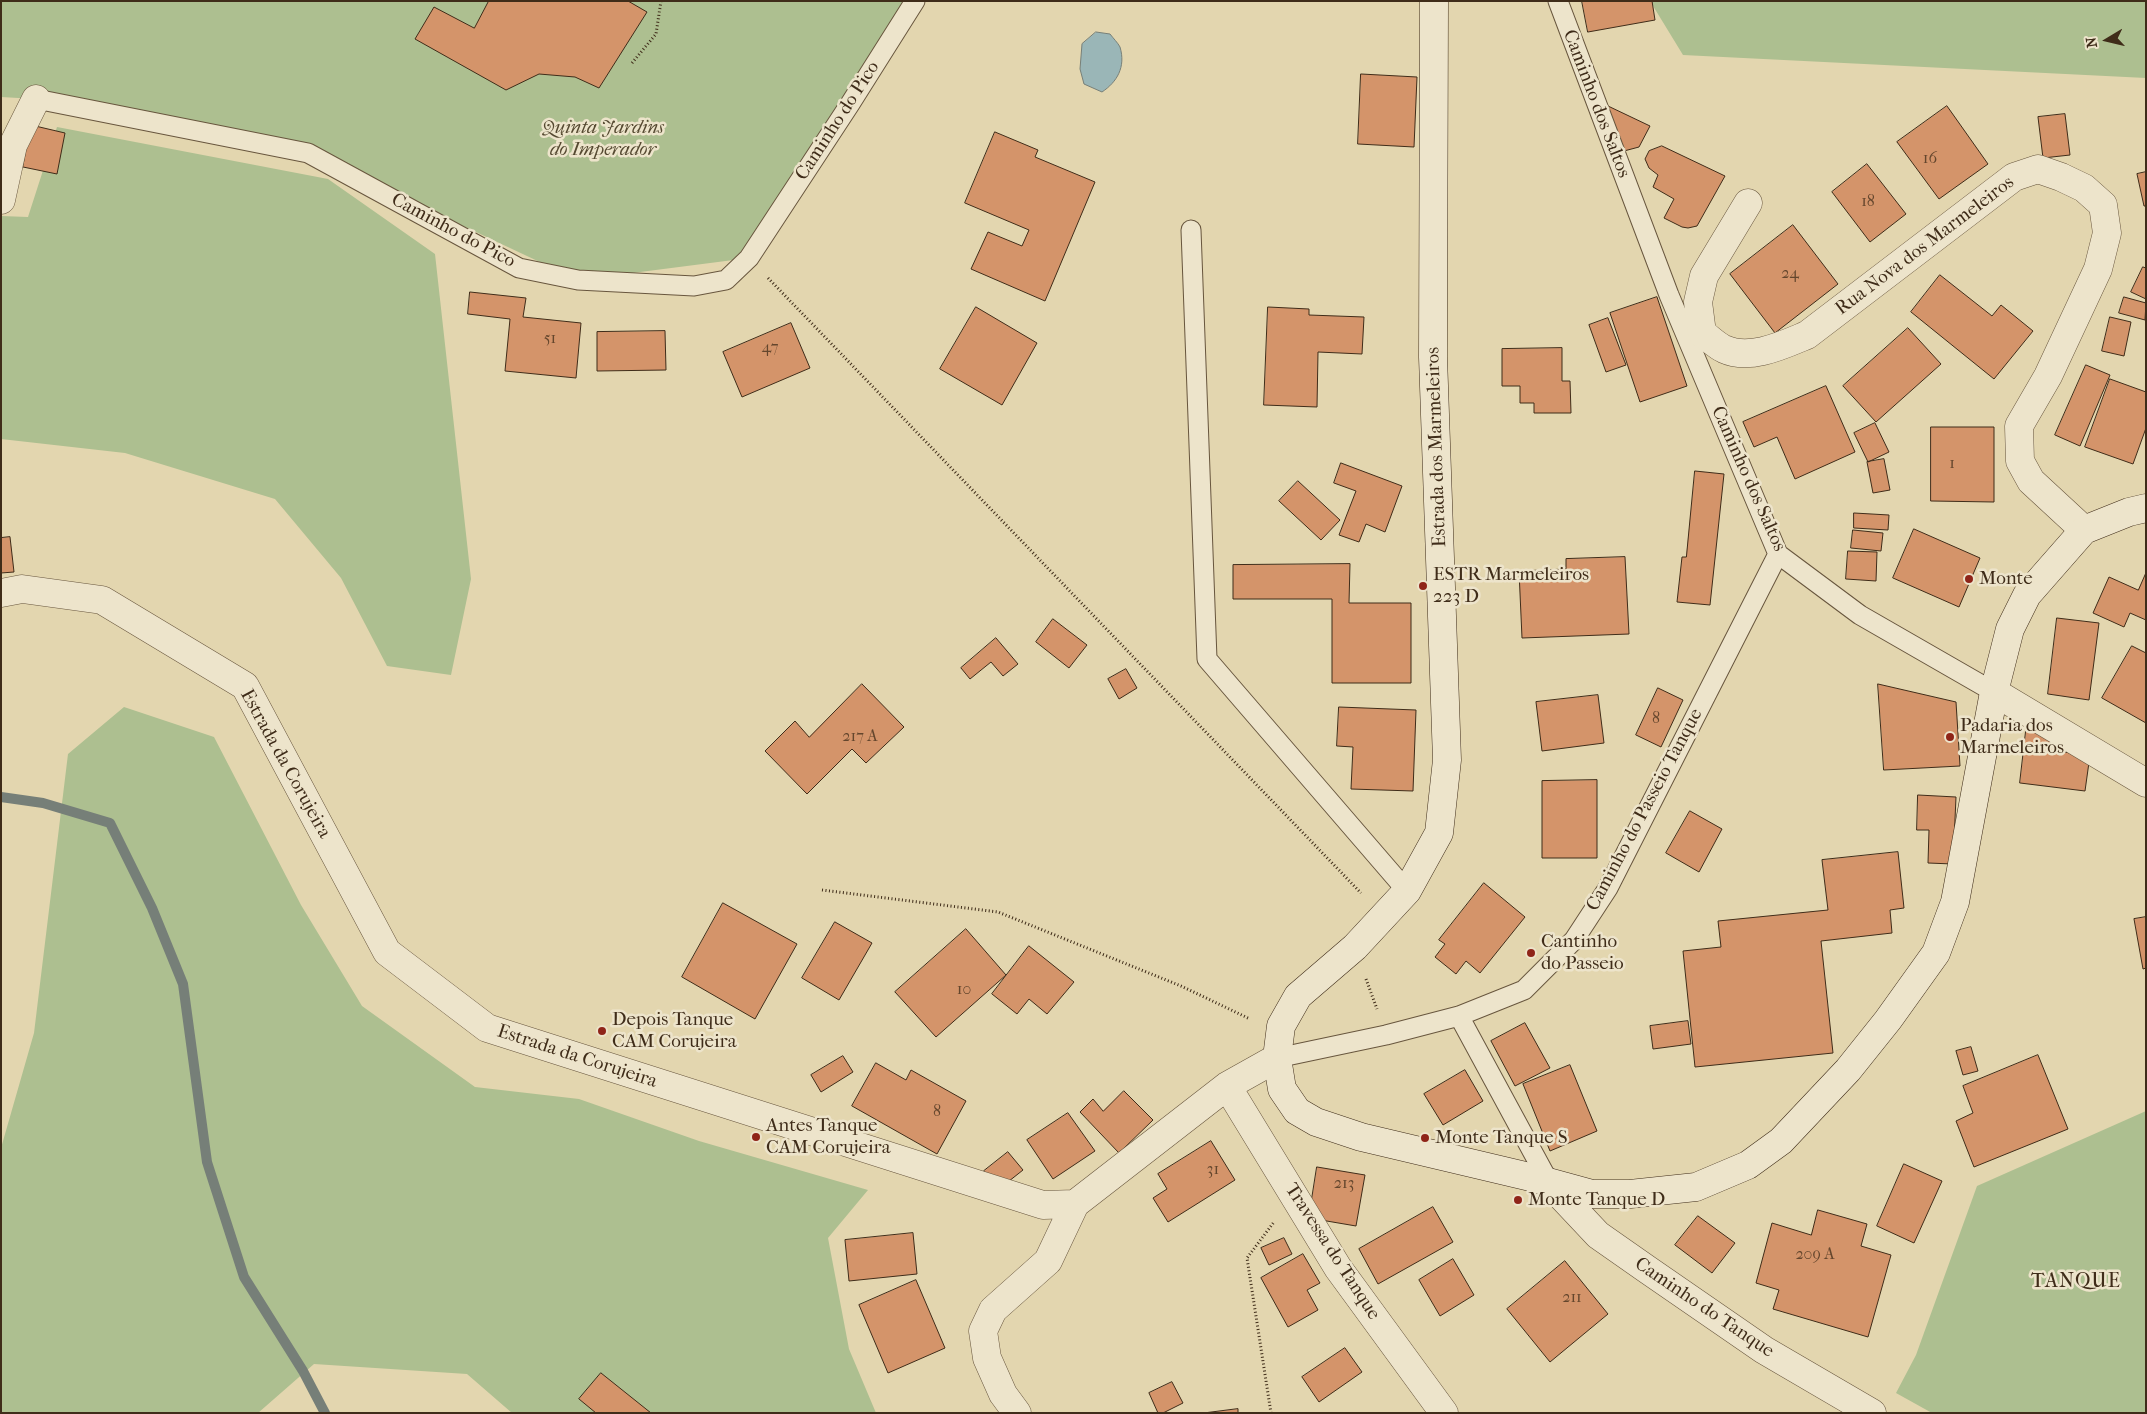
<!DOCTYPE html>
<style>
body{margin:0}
#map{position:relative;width:2147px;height:1414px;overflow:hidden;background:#e3d6af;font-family:"IM FELL French Canon",serif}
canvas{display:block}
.frame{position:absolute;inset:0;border:2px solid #3f2c19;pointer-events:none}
.north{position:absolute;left:2082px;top:15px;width:50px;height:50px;-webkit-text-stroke:4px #ede4cb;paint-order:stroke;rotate:261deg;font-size:14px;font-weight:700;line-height:20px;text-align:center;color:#3f2c19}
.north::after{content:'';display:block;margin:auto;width:18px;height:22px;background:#3f2c19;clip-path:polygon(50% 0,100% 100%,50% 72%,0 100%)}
</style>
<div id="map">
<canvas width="2147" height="1414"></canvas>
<div class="frame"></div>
<div class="north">N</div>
</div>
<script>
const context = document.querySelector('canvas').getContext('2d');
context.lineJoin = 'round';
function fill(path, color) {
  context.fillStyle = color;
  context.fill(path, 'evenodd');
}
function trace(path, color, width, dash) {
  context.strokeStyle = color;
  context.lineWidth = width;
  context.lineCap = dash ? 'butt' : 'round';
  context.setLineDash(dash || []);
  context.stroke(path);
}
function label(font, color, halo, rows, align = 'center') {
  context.font = font + ' "IM FELL French Canon",serif';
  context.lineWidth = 5;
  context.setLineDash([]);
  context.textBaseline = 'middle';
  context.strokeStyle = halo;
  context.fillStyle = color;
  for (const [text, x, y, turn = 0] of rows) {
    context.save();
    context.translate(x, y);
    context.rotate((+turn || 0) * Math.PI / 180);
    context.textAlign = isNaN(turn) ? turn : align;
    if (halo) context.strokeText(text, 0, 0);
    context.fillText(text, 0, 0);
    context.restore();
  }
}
fill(new Path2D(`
 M1,1H915L749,258L578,280L308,153L36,99L1,97Z
 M1650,1H2146V78L1683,55Z
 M57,127L328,179L435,254L471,579L451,675L387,666L341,578L275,499L125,453L1,439V216L28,217Z
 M124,707L214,737L301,905L362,1006L475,1087L579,1099L699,1141L868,1190L828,1238L849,1349L876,1413H512L467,1374L314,1364L258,1413H1V1148L34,1033L68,754Z
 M2146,1111V1413H1932L1896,1393L1916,1355L1977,1186Z`), '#adbf90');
const water = new Path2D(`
 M1096,32L1110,34C1113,38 1118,43 1120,47C1126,67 1117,82 1102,92L1084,84L1080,69L1082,44Z`);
fill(water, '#9ab6b7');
trace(water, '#767f78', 1);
trace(new Path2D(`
 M1,797L43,803L110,823L152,908L183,984L207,1162L244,1277L303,1371L325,1413`), '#767f78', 10);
const building = new Path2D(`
 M489,1H628L647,12L599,88L575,77L539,74L506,90L415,39L434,7L474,28Z
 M1582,1H1652L1655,20L1588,32Z
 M1361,74L1417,77L1414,147L1358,144Z
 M1608,106L1650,126L1639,147L1624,151Z
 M1947,106L1988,164L1939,199L1897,142Z
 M2065,114L2070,155L2043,158L2038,117Z
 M31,125L65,133L57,174L23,167Z
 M995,132L1038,150L1035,157L1095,182L1045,301L971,269L988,232L1022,246L1029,230L965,203Z
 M1662,146L1725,176L1697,226L1688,228L1682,227L1664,218L1674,199L1653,187L1658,175L1649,168L1645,159L1649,151Z
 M1867,164L1906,214L1870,242L1832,192Z
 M2146,172V206H2144L2137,174Z
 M1793,225L1838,284L1775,333L1730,274Z
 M2143,267L2146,268V299L2131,292Z
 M1940,275L1992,316L2001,305L2033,331L1994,379L1911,312Z
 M470,292L526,298L523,317L581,323L576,378L505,371L510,319L468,314Z
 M1657,297L1687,386L1640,402L1610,313Z
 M2124,297L2146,303L2145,320L2119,313Z
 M976,307L1037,343L1002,405L940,369Z
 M1268,307L1309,309V315L1364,317L1362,354L1318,352L1317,407L1264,405Z
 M2110,317L2131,322L2124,356L2102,351Z
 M1608,318L1626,365L1606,372L1589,325Z
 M791,323L810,368L742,397L723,352Z
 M1908,328L1941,364L1876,422L1843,386Z
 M665,331L666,370L597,371V332Z
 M1562,348V381H1570L1571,413H1534V403H1520V386H1502V349Z
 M2086,365L2110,375L2080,446L2055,435Z
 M2110,379L2146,392V428L2133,464L2085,447Z
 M1826,386L1855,452L1795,479L1777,437L1754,447L1743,422Z
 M1875,423L1889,452L1868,462L1854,433Z
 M1931,427H1994V502L1931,501Z
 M1884,459L1890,490L1873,493L1867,462Z
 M1341,463L1402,486L1385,532L1366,524L1359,542L1339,535L1356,491L1334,483Z
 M1695,471L1724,474L1710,605L1677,602L1682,557H1686Z
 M1298,481L1340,520L1321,540L1279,501Z
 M1854,513L1889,515L1888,530L1854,528Z
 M1914,529L1980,558L1959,607L1893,578Z
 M1853,530L1883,533L1881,551L1851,548Z
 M10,537L14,572L1,573V538Z
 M1848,551L1877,552L1876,581L1846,579Z
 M1625,557L1629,634L1522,638L1519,571L1566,569V559Z
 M1350,564L1349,603H1411V683H1332V599H1233V565Z
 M2146,573V620L2130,613L2124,627L2093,613L2109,577L2138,590Z
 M2057,618L2099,623L2089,700L2048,694Z
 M1053,619L1087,645L1069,668L1036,642Z
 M996,638L1018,664L1003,676L991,662L970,679L961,668Z
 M2132,646L2146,653V723L2102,698Z
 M1126,669L1137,688L1119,699L1108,679Z
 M862,684L904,727L866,763L852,749L807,794L765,751L795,721L809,737Z
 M1878,684L1956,702L1960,766L1884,770Z
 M1658,688L1683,700L1661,747L1636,735Z
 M1598,695L1604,743L1542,751L1536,702Z
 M1339,707L1416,710L1413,791L1351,789L1353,747L1337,746Z
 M2026,731L2057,735L2054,751L2090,755L2085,791L2020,783Z
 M1597,780V858H1542V781Z
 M1918,795L1956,797L1953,864L1928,863L1929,830H1917Z
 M1690,811L1722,829L1699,872L1666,853Z
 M1898,852L1904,908L1890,910L1892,933L1821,941L1833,1053L1695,1067L1683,951L1721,947L1718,921L1828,910L1822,860Z
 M1484,883L1525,917L1480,973L1466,961L1456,974L1435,957L1445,944L1439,940Z
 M723,903L797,944L755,1019L682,977Z
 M2146,917V968L2143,969L2134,919Z
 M835,922L872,943L839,1000L802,978Z
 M966,929L1006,975L936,1037L895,992Z
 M1029,946L1074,982L1047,1014L1029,999L1017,1014L992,994Z
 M1688,1021L1691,1044L1653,1049L1650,1026Z
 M1525,1023L1550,1068L1515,1086L1491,1041Z
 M1971,1047L1978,1071L1963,1075L1956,1051Z
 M2038,1055L2068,1129L1974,1167L1956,1121L1973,1113L1963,1086Z
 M843,1056L853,1072L821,1092L811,1075Z
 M876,1063L906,1080L911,1070L966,1101L937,1154L852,1106Z
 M1570,1065L1597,1131L1550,1151L1523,1084Z
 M1465,1070L1483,1101L1443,1125L1424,1094Z
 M1124,1091L1153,1120L1119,1153L1080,1112L1093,1099L1103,1111Z
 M1068,1113L1095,1151L1053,1179L1027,1140Z
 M1211,1141L1235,1180L1168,1222L1153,1198L1167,1189L1158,1174Z
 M1008,1152L1023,1170L999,1189L984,1171Z
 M1904,1164L1942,1181L1914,1243L1877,1226Z
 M1317,1167L1365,1175L1356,1226L1309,1218Z
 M1433,1207L1453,1242L1378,1284L1359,1249Z
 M1818,1210L1867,1224L1861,1246L1891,1255L1868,1337L1773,1309L1779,1290L1756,1283L1772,1223L1811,1235Z
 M1698,1216L1735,1243L1712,1273L1675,1245Z
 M913,1233L917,1274L849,1281L845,1240Z
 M1284,1238L1292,1254L1269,1265L1261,1248Z
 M1303,1254L1320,1283L1307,1290L1318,1310L1288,1327L1261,1278Z
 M1453,1259L1474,1295L1440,1316L1419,1280Z
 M1565,1261L1608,1314L1550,1362L1507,1309Z
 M916,1280L945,1348L888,1373L859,1305Z
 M1345,1348L1362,1372L1319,1402L1302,1377Z
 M601,1373L651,1413H596L579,1399Z
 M1172,1382L1183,1403L1163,1413H1158L1149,1393Z
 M1238,1409V1413H1204Z`);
fill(building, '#d4946a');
trace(building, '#3f2c19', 1);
const lane = new Path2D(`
 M1558,1L1669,295L1778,554L1860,615L1994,692
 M36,99L308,153L519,268L578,280L694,286L726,280L749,258L850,104L915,1
 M1191,230L1207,659L1407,891
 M1459,1016L1550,1184
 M1277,1058L1386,1035L1459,1016L1524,990L1574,940L1608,888L1778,554`);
const street = new Path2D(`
 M1,200L13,145L36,99
 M1748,203L1704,276L1698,302L1702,333C1709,338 1717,346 1724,349C1750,361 1783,345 1807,335L2014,177L2038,169L2061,177L2084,188L2103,205L2107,233L2098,269L2048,376L2019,426L2020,461L2031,481L2084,530
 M1,593L22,589L102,600L245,686L387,952L487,1028L1043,1205L1075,1204
 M1994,692L2146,783
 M1227,1086L1338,1268L1444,1413
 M1550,1184L1598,1235L1648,1270L1764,1350L1872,1413
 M1017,1413L1003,1394L987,1358L983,1331L993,1310L1048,1261L1075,1204L1227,1086L1277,1058`);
const secondary = new Path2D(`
 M1434,1L1433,357L1447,760L1439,833L1407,891L1355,947L1298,996L1281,1026L1277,1058L1282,1089L1297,1111L1316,1122L1361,1137L1530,1177L1592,1194H1630L1696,1187L1748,1165L1781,1141L1848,1070L1888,1020L1936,953L1955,902L1994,692L2010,629L2027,595L2084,530L2129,512L2146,508`);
trace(lane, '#68563e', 21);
trace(street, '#68563e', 29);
trace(secondary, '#3f2c19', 29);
trace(new Path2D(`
 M632,63L656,34L661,1
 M768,278L1361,893
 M822,890L998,912L1181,986L1250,1019
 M1366,979L1377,1009
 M1271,1413L1247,1258L1274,1222`), '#3f2c19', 3, [1, 2.5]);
trace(lane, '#ede4cb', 19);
trace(street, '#ede4cb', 28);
trace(secondary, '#ede4cb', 28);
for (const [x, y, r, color] of [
 [1969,579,5,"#8f2418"],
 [1423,586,5,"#8f2418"],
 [1950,737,5,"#8f2418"],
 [1531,953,5,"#8f2418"],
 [602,1031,5,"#8f2418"],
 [756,1137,5,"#8f2418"],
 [1425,1138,5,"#8f2418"],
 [1518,1200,5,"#8f2418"]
]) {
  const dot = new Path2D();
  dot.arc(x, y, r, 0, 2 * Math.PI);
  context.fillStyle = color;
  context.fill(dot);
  trace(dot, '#ede4cb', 2);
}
label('16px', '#64462d', null, [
 ["16",1930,159],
 ["18",1868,202],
 ["24",1790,274],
 ["51",550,339],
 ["47",770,348],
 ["1",1952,464],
 ["8",1656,719],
 ["217 A",860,737],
 ["10",964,990],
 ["8",937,1112],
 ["31",1213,1170],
 ["213",1344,1184],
 ["209 A",1815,1255],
 ["211",1572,1298]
]);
label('19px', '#3f2c19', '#ede4cb', [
 ["Caminho dos Saltos",1596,104,69],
 ["Caminho do Pico",838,121,-57],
 ["Caminho do Pico",453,231,28],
 ["Rua Nova dos Marmeleiros",1925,246,-37],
 ["Estrada dos Marmeleiros",1437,447,-92],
 ["Caminho dos Saltos",1748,479,66],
 ["Estrada da Corujeira",285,764,61],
 ["Caminho do Passeio Tanque",1645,810,-62],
 ["Estrada da Corujeira",577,1057,18],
 ["Travessa do Tanque",1332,1252,57],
 ["Caminho do Tanque",1704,1308,34]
]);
label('italic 19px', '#554931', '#ede4cb', [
 ["Quinta Jardins",603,128],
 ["do Imperador",603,150]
]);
label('19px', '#3f2c19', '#ede4cb', [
 ["ESTR Marmeleiros",1433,575],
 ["223 D",1433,597],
 ["Monte",1979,579],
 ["Padaria dos",1960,726],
 ["Marmeleiros",1960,748],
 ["Cantinho",1541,942],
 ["do Passeio",1541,964],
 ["Depois Tanque",612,1020],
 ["CAM Corujeira",612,1042],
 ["Antes Tanque",766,1126],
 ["CAM Corujeira",766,1148],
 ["Monte Tanque S",1435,1138],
 ["Monte Tanque D",1528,1200]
], 'left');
context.letterSpacing = '1px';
label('20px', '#3f2c19', '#ede4cb', [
 ["TANQUE",2076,1282]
]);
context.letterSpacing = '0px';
</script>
